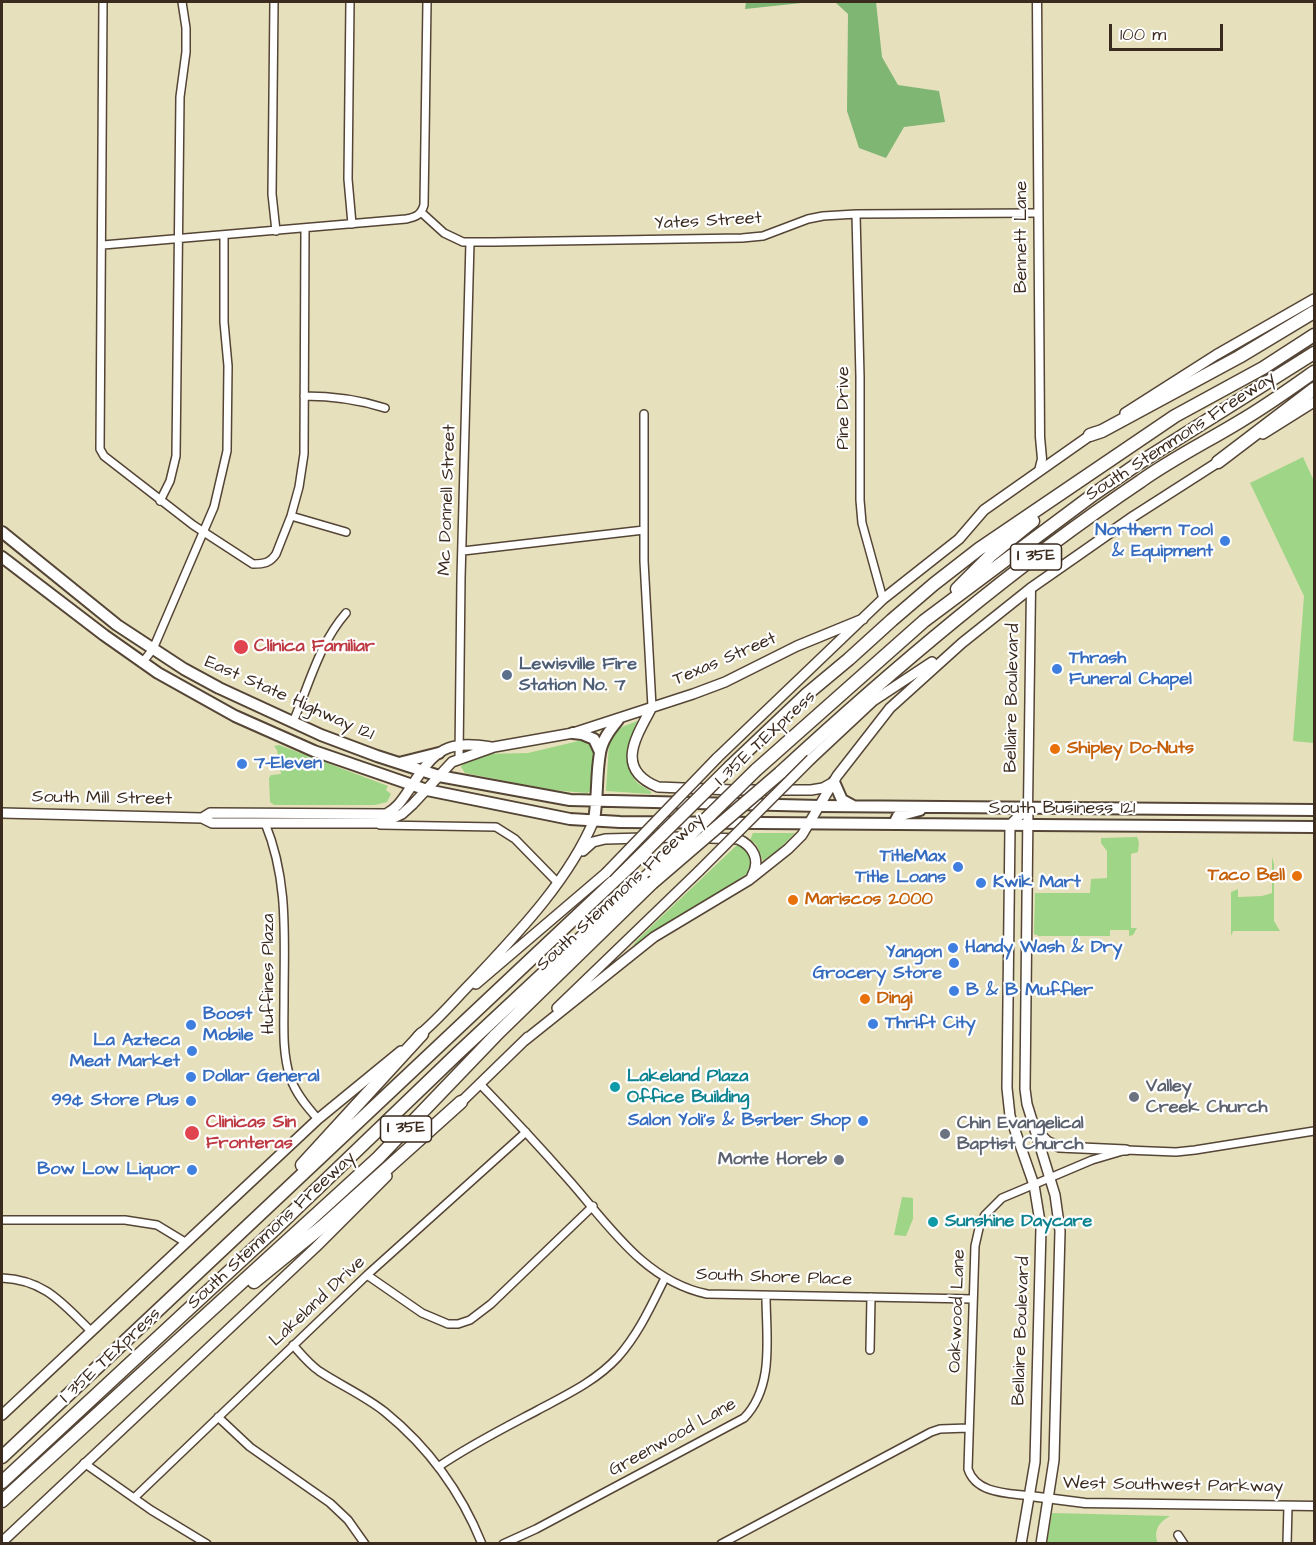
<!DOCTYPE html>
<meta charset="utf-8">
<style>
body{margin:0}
#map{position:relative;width:1316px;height:1545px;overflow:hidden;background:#e7e0bc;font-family:"Architects Daughter",sans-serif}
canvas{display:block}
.frame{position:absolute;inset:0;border:3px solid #3b2a1e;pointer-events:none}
.scale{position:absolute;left:1109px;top:24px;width:114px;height:27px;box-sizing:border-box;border:3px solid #3b2a1e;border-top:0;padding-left:8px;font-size:18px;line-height:21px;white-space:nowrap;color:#3b2a1e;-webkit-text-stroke:4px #fff;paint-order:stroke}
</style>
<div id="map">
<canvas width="1316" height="1545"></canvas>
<div class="frame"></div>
<div class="scale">100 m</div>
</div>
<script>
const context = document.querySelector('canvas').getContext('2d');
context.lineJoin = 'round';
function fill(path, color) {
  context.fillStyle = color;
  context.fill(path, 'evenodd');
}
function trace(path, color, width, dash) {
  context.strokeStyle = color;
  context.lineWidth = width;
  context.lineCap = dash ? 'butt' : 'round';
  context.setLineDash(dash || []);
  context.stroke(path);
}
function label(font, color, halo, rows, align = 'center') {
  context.font = font + ' "Architects Daughter",sans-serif';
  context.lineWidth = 4.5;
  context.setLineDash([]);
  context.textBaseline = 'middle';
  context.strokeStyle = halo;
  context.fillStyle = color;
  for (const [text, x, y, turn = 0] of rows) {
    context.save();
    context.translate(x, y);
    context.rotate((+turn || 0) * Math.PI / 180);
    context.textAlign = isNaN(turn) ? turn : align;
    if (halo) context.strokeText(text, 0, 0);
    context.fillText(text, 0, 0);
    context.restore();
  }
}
fill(new Path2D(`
 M1303,457L1314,481V743L1293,741L1304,596L1250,483Z
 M642,719C634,736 622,763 635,780C638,785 647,788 651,792V794L606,791L609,743L617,729Z
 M587,739L595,746L597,753L592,790L587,793L552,790L465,773L461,767L463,762L483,754L528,753Z
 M279,745L388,786L386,790L391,794L387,802L375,805H274L270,802L269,778L271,775L281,774L277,750L274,746Z
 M753,833H795L775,853L763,861L756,844L750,840Z
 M1137,837L1139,842L1138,852L1131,854V928H1137L1133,935L1129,936V930H1110V936H1039L1034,934L1035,893H1090L1091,879L1107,878V851L1101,843V838Z
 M737,845C751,849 753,856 752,870C714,898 670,918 632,947L637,940Z
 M1272,857L1274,864V921L1280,931H1233L1231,936V892L1238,889V897L1262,896L1272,893Z
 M902,1197L913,1198V1219L906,1236L894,1235Z
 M1052,1513L1170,1516C1159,1522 1153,1531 1158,1543H1047Z`), '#9fd586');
fill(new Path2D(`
 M746,2H811L745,9Z
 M835,2H876L882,57L898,85L939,91L945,122L904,127L886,158L859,148L847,111L848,14Z`), '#7fb673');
const minor = new Path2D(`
 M103,2L100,449L104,456L193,525L253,564C264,564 270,563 276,554L291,516L299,487L304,454L305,228
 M274,2L272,194L276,231
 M350,2L348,179L352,224
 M422,213L444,233L463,242H493L742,238L763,236L808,219L823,216L856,214L1038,213
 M856,214L860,377V500L862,523L883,599
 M103,245L406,219C416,217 421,215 424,205L427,2
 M304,396C333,396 357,399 385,408
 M644,414V561L652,707
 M160,501L170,481L176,456L180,97L186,52V28L182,2
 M291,516L346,532
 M463,551L644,530
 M142,663L153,649L214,507L227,451L228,366L224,322V235
 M293,722C309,685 319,644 346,613
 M459,758L461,578L470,242
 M265,823C289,881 284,938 284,1000C284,1025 282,1052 290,1077C296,1094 307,1107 318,1119
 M380,825L496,827L515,839L557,882
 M480,1084C510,1115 539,1146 568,1179C608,1224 644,1281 707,1294L973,1299
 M2,1220H125L157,1225L185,1242
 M367,1275L422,1313L448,1324H458L470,1320L491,1304L593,1206
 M2,1278C45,1280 62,1303 91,1331
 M293,1345C301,1354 309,1364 319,1371C340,1385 365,1396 385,1412C428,1447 461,1492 482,1544
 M870,1350L871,1297
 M218,1417L250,1447L330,1503L348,1520L365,1544
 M84,1463L151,1510L207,1544
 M438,1467C470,1445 504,1428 538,1410C566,1395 596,1381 618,1357C639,1333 651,1306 665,1278
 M1030,1496C1008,1493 976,1494 968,1469L975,1246L980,1224L985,1215L1002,1198L1014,1193L1092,1160L1126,1150L1176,1152L1195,1150L1314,1131
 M134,1498L367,1275L526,1132
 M1178,1535L1184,1544
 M503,1544L536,1529L744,1418C775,1386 766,1336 766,1296
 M721,1544L931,1432L940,1429L968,1428
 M1287,1544L1288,1506`);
const tertiary = new Path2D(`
 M1037,2L1040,437L1042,459L1039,471
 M1028,807L1031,588
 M1030,1496L1085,1503L1314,1506`);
const secondary = new Path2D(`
 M1125,413L1216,355L1314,299
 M1263,434L1314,402
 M652,707C636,737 614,769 658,787L733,790H811L823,788L832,783
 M717,758L883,599L959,539L984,510L1095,432
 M811,759L873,701L932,662
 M1028,807L1025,1089L1027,1104L1055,1195L1060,1231L1054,1460L1041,1544
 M2,813L202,818L212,823H383L402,814L413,804L452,762L494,747L573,733L693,694L725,682L797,646L863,619
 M202,818L210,813L386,814C399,807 403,798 411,787C435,749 447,740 491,747
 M583,851L593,842L605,839L683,837L738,839C753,846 761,860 752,876
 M476,984L606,873
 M557,1008L699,871
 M418,1036C438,1020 455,999 473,981C518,933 569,880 594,820
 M524,1041L654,937L749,880L788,849L802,835L837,776L890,708L962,643L1031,588L1084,551L1134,516L1223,459
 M456,1107L528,1037
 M1036,1130L1047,1141L1059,1147L1126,1150
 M2,1415L318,1119L401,1051
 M2,1542L316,1247L387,1176
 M1021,1544L1035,1462L1041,1228L1034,1185L1010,1116L1007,1088L1010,825L1028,807`);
const primary = new Path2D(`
 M2,532L117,625L184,669L219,688L321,735L377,756L439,776L570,800L820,806L1314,810
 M2,557L104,635L158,673L235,716L314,751L427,790L570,819L620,822L1314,827
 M573,733L582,734L594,739L600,752
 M399,763L439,753
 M834,782L842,800L853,806
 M594,820C598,797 596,775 600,753C602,740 610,730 618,720
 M894,824L898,816L920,810`);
const motorway = new Path2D(`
 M1090,435L1102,431L1239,357L1314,312
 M1218,462L1314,389
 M957,589L991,555L1033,521
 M730,767L807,694L849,659L892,620L934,584L979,549L1175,416L1263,368L1314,335
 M756,770L924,621L1094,494L1136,465L1314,353
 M780,773C894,668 1013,567 1141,481C1172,459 1206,442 1239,422C1265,407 1290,389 1314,372
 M302,1165L422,1034
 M254,1282L324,1225L461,1102
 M2,1457L630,866
 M2,1482L275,1229L457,1054L653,871
 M2,1501L378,1158L496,1035L652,883`);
trace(minor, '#554536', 10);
trace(tertiary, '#554536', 11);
trace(secondary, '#554536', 12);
trace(primary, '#554536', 14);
trace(motorway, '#554536', 15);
trace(minor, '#fff', 7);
trace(tertiary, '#fff', 8);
trace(secondary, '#fff', 9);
trace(primary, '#fff', 10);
trace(motorway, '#fff', 12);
const secondaryBridge = new Path2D(`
 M699,871L811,759
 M606,873L717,758`);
const motorwayBridge = new Path2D(`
 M630,866L730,767
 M653,871L756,770
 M652,883L780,773`);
trace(secondaryBridge, '#554536', 12, []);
trace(motorwayBridge, '#554536', 15, []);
trace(secondaryBridge, '#fff', 9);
trace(motorwayBridge, '#fff', 12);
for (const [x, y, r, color] of [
 [1225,541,6,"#3f7fe0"],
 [241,647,8,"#e0444e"],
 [1057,669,6,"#3f7fe0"],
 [507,675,6,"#5c6f8a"],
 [1055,749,6,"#e8710a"],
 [242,764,6,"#3f7fe0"],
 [958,867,6,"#3f7fe0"],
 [1297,876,6,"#e8710a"],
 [981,883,6,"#3f7fe0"],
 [793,900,6,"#e8710a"],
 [953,948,6,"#3f7fe0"],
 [954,963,6,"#3f7fe0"],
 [954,991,6,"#3f7fe0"],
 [865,999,6,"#e8710a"],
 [873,1024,6,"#3f7fe0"],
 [191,1025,6,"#3f7fe0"],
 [192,1051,6,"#3f7fe0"],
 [191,1077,6,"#3f7fe0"],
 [615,1087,6,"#0f9aa8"],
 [1134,1097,6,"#6b7280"],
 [191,1101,6,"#3f7fe0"],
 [863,1121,6,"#3f7fe0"],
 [192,1133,8,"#e0444e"],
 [945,1134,6,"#6b7280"],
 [839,1160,6,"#6b7280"],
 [192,1170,6,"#3f7fe0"],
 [933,1222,6,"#0f9aa8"]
]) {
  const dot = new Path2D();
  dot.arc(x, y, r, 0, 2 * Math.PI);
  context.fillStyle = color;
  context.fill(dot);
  trace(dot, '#fff', 2);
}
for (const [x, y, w] of [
 [1036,557,51],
 [406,1129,51]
]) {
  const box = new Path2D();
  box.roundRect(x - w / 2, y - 13, w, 26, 4.5);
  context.fillStyle = '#fff';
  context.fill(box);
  trace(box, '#3b2a1e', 1.5);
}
label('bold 16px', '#3b2a1e', null, [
 ["I 35E",1036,557],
 ["I 35E",406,1129]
]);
label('18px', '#3b2a1e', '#fff', [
 ["Yates Street",708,222,-3],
 ["Bennett Lane",1022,237,-90],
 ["Pine Drive",844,408,-90],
 ["South Stemmons Freeway",1181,437,-33],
 ["Mc Donnell Street",448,500,-88],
 ["Texas Street",725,660,-23],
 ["Bellaire Boulevard",1013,698,-89],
 ["East State Highway 121",289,699,24],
 ["I 35E TEXpress",766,739,-43],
 ["South Mill Street",102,799,1],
 ["South Business 121",1062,809],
 ["South Stemmons Freeway",621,893,-43],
 ["Huffines Plaza",269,974,-90],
 ["South Stemmons Freeway",272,1231,-43],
 ["South Shore Place",774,1278,2],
 ["Lakeland Drive",318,1302,-43],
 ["Oakwood Lane",958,1311,-88],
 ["Bellaire Boulevard",1022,1331,-88],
 ["I 35E TEXpress",111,1356,-43],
 ["Greenwood Lane",673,1438,-29],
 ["West Southwest Parkway",1173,1486,1]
]);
label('bold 18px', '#366cbe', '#fff', [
 ["Northern Tool",1213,531,"right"],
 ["& Equipment",1213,552,"right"],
 ["Thrash",1069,659],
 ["Funeral Chapel",1069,680],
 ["7-Eleven",254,764],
 ["TitleMax",946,857,"right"],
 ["Title Loans",946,878,"right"],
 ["Kwik Mart",993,883],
 ["Handy Wash & Dry",965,948],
 ["Yangon",942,953,"right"],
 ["Grocery Store",942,974,"right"],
 ["B & B Muffler",966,991],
 ["Boost",203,1015],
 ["Mobile",203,1036],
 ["Thrift City",885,1024],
 ["La Azteca",180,1041,"right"],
 ["Meat Market",180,1062,"right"],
 ["Dollar General",203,1077],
 ["99¢ Store Plus",179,1101,"right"],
 ["Salon Yoli's & Bsrber Shop",851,1121,"right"],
 ["Bow Low Liquor",180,1170,"right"]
], 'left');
label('bold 18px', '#be3a42', '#fff', [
 ["Clínica Familiar",254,647],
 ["Clinicas Sin",206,1123],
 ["Fronteras",206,1144]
], 'left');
label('bold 18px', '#4e5e75', '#fff', [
 ["Lewisville Fire",519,665],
 ["Station No. 7",519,686]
], 'left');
label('bold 18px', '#c56008', '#fff', [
 ["Shipley Do-Nuts",1067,749],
 ["Taco Bell",1285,876,"right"],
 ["Mariscos 2000",805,900],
 ["Dingi",877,999]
], 'left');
label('bold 18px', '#0d838f', '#fff', [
 ["Lakeland Plaza",627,1077],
 ["Office Building",627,1098],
 ["Sunshine Daycare",945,1222]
], 'left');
label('bold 18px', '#5b616d', '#fff', [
 ["Valley",1146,1087],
 ["Creek Church",1146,1108],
 ["Chin Evangelical",957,1124],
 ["Baptist Church",957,1145],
 ["Monte Horeb",827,1160,"right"]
], 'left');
</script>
